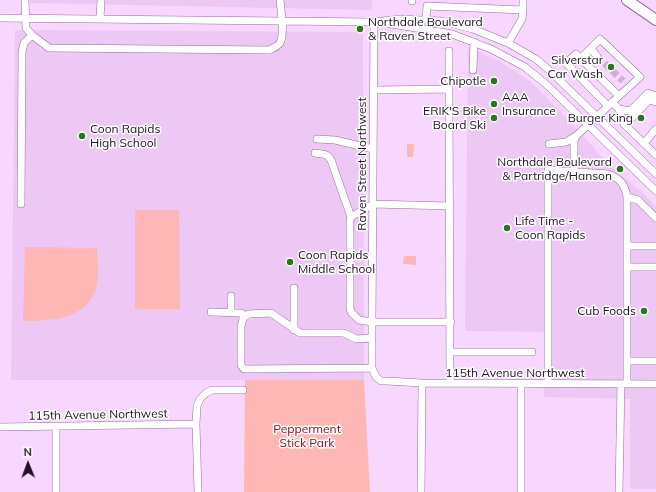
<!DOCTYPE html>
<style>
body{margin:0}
#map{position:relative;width:656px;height:492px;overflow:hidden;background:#f8d7ff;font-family:Mulish,sans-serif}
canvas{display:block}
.north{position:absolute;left:8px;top:444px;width:40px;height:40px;-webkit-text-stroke:3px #fff;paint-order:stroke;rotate:359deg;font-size:11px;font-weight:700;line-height:16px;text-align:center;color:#221325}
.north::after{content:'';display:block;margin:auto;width:14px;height:18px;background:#221325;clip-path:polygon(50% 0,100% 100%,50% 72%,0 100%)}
</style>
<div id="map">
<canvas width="656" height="492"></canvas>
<div class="north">N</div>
</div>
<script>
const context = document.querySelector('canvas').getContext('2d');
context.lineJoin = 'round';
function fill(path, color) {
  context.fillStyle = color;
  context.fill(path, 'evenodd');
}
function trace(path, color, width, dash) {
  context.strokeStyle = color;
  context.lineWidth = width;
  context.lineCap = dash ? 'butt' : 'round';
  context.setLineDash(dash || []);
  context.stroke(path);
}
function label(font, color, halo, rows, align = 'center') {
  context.font = font + ' Mulish,sans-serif';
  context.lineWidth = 3;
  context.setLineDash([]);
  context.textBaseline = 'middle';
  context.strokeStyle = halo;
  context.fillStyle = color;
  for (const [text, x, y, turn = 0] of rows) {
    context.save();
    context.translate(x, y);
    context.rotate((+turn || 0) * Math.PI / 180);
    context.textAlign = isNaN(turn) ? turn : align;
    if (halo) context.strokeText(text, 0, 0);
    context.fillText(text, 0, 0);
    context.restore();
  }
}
fill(new Path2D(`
 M30,0H372V10L30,3Z
 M15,30L363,32L364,380H11Z
 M468,47L499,61L530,81L560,111L604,159L634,186L640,190L656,206V489H630V399L544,397V332L465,331Z`), '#edc8f5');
fill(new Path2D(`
 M407,144H414L413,157H407Z
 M135,210H179L180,309H135Z
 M25,247L97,248C97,260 100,276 96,288C87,320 50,321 23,321Z
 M404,256H416V265L403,264Z
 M245,380H364L370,492H244Z`), '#feb7b5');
trace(new Path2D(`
 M597,56L623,81`), '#cdb0d3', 7, [7, 3.5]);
const minor = new Path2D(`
 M412,1V0
 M523,10V0
 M0,18L374,22L399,19L442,21L473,29L508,43L536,59L549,70L656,174
 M100,19L101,0
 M426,20L427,6L523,10L522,19L508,43
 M374,22L372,322V368L376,377L381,381H387L422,383L656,384
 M386,23L452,34L491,49L525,67L547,85L656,191
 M32,35L49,48L269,50C273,48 277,47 280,43C285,33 281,11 280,0
 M591,49L597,56
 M581,58L600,39L640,77L619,96
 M473,70L474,42
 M449,89V51
 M374,90L449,89L450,383
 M612,102L619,109L624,124L656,155
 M619,109L630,111L648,93L656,96
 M625,125L649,100L656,102
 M317,139L335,140L373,149
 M644,143L656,129
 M549,144L566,142L576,136L619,96L576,54L566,63L608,106
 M315,153C322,154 327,153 331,160L351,217
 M574,171V141L576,136
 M627,197L638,200L656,218
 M21,204L22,52L24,43L32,35L26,28L25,0
 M450,206L373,204L351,217L350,221V308L351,312L359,320L372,322H451
 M627,246H656
 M627,267H656
 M211,312L241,313L246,316
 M231,313V296
 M294,330V288
 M372,338L356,339L344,333H300L271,313L249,314L243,318L241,327V365L244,369L372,368
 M450,352H532
 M628,361H656
 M521,384V492
 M548,384V170L608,174C620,178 625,185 627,197V384
 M56,426V492
 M0,427L196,424
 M198,492L196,424L197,406L200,399L206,393L212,390H243
 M421,492L422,383
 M619,492L621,384`);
const highway = new Path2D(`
 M627,0L656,20`);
trace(minor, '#956f9d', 8);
trace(highway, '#956f9d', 12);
trace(minor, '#fff', 7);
trace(highway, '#fff', 10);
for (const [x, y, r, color] of [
 [360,29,4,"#2a761c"],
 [611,67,4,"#2a761c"],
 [494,81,4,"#2a761c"],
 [494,104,4,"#2a761c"],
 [494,118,4,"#2a761c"],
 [641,118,4,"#2a761c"],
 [82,136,4,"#2a761c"],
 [620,169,4,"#2a761c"],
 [507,228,4,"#2a761c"],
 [290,262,4,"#2a761c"],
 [644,311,4,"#2a761c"]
]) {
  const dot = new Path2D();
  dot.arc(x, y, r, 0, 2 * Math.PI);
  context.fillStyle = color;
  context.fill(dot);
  trace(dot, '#fff', 1.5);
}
label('12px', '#221325', '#fff', [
 ["Northdale Boulevard",368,22,"left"],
 ["& Raven Street",368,36,"left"],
 ["Silverstar",603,60],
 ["Car Wash",603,74],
 ["Chipotle",486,81],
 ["AAA",502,97,"left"],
 ["Insurance",502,111,"left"],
 ["ERIK'S Bike",486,111],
 ["Board Ski",486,125],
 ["Burger King",633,118],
 ["Coon Rapids",90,129,"left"],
 ["High School",90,143,"left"],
 ["Northdale Boulevard",612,162],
 ["& Partridge/Hanson",612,176],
 ["Life Time -",515,221,"left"],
 ["Coon Rapids",515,235,"left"],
 ["Coon Rapids",298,255,"left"],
 ["Middle School",298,269,"left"],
 ["Cub Foods",636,311]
], 'right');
label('12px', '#221325', '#fff', [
 ["Raven Street Northwest",362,164,-90],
 ["115th Avenue Northwest",515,373],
 ["115th Avenue Northwest",98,415,-1]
]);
label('12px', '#891123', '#fff', [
 ["Pepperment",307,429],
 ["Stick Park",307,443]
]);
</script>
